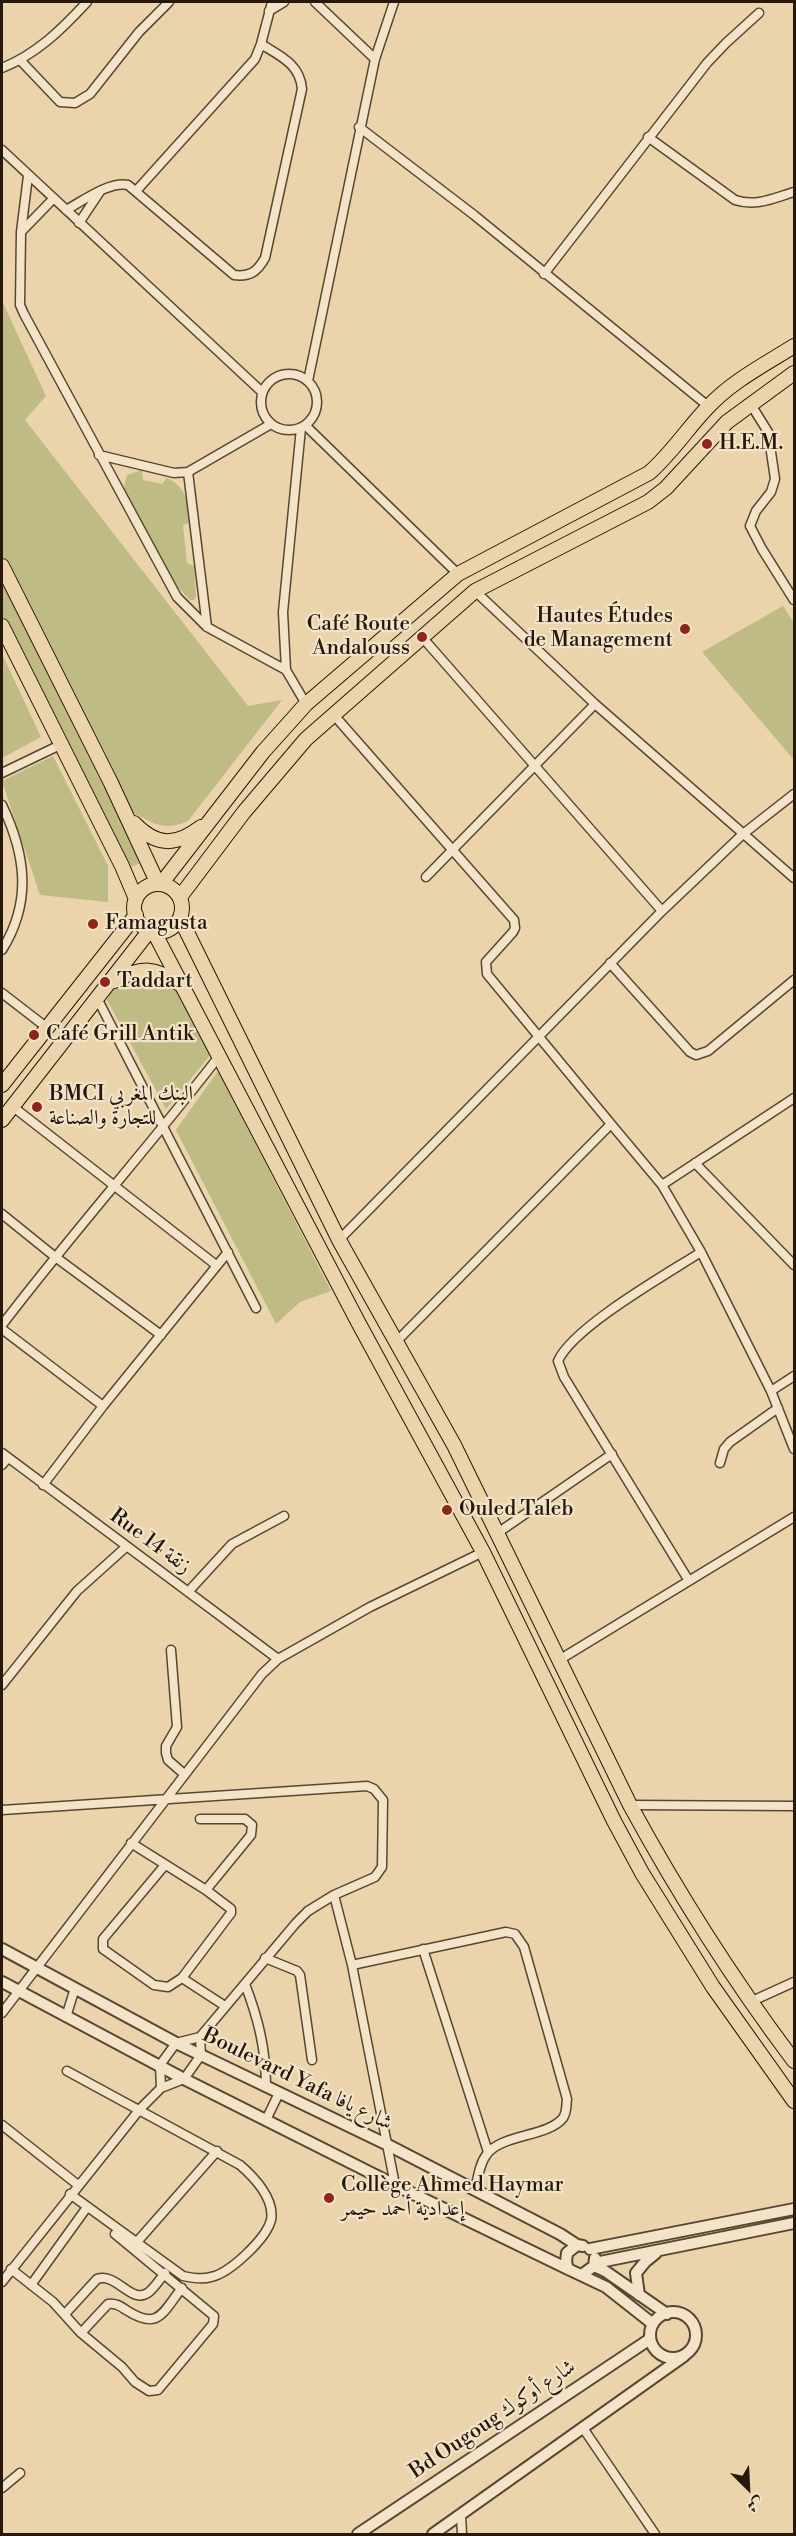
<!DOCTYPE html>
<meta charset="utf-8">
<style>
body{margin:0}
#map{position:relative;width:796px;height:2536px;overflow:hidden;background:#ebd4ac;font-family:"Libre Bodoni",Amiri,serif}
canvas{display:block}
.frame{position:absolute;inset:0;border:3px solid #26180a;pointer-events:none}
.north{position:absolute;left:718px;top:2458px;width:60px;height:60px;-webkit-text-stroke:4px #f2e3c9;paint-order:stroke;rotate:156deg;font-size:16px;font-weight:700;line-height:24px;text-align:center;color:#26180a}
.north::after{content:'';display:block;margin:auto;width:21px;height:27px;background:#26180a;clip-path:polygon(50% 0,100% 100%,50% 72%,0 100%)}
</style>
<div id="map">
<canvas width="796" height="2536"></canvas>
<div class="frame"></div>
<div class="north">ش</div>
</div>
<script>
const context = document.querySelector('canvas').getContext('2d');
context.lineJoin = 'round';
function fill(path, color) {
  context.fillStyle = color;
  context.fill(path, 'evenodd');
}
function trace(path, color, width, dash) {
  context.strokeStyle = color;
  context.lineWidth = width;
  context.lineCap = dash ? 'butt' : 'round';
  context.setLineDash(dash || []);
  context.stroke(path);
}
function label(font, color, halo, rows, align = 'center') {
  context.font = font + ' "Libre Bodoni",Amiri,serif';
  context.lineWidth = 4.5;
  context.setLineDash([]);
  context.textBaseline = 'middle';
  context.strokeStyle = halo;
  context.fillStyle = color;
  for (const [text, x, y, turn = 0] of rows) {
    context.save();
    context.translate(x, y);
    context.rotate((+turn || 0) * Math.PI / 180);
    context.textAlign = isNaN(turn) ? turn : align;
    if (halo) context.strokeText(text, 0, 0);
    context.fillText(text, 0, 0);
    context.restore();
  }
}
fill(new Path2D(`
 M2,301L46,396L25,420L248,706L282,700L188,821C163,832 153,823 130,811L2,554Z
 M142,470L143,480L162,484L167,478C187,487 188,503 190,523L183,525L187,563L194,566L196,596L194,600H190L173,582L124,488L127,475Z
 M2,577L143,858L142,862L132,867L126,859L2,614Z
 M783,606L794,623V760L702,652Z
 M2,654L41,737L2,758Z
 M53,756L108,866V902L40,895L2,781Z
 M155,974L176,988L212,1053L166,1109L107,1000C117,979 135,978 155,974Z
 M218,1071L331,1291L300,1302L276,1324L176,1130Z`), '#bebb84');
const minor = new Path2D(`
 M315,2L375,59
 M269,11L284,2
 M20,60L60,102L75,103L90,94L139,32L169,2
 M2,68C37,54 62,29 87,2
 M359,127L474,215L708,406
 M648,137L735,200C756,207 774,198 794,192
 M2,150L262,392
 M28,176L21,232L20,305L24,314L177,597L207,627L286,670L306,704
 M137,190L255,59L261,44L272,2
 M66,210C83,201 109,181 128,185L234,275C250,277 257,272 265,258L302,89C300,64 280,56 261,44
 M79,223L99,193
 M22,231L53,199
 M544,274L707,63L726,43L759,13
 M261 402a28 28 0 1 1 56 0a28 28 0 1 1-56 0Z
 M308,381L375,59L394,2
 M750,403L768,432L775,479L771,492L756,511L750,526L762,549L794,600
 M305,425L458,574
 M99,455L174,473L188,472L271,424
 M188,472L207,627
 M475,591L595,704L794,878
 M422,637L662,911
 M286,670L283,612L301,428
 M333,714L514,920L515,928L513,932L486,962L487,974L611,1124
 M2,773L60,745
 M2,805C26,855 32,902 2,950
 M426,877L595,704
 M610,963L690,1052L696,1055L708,1051L794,980
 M2,993L46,1027
 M97,998L256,1308
 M12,1106L216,1265
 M695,1163L794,1265
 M662,1185L794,1098
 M2,1214L54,1256L161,1335
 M339,1240L662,911L743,834L794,794
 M2,1325C72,1233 149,1147 220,1055
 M2,1329L103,1406
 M396,1342L611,1124L662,1185L701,1252L771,1391L794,1449
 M771,1391L794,1376
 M2,1453L278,1659
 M720,1463L724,1449L730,1442L778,1408
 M2,1465L8,1458
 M43,1485L103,1406L228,1252
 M499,1532L612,1454
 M689,1581L564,1377L558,1361C573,1327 667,1274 701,1252
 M188,1592L232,1544L284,1516
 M171,1650L177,1727L166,1746V1753L168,1760L184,1774
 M559,1660L794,1517
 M2,1685L77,1591L126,1547
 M630,1805L794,1806
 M2,1810L367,1786L374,1789L383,1800L382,1867L375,1877L334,1895
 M200,1819H245L252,1825L251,1835L206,1890
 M131,1843L206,1890L231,1909V1913L182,1978L225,2006
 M165,1865L103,1939V1949L154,1985L168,1987L182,1978
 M423,1949L488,2152
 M265,1958L297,1971L300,1975L312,2060
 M352,1965L506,1932L515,1934L524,1947L567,2099C566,2106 567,2112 563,2118C548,2137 502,2134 487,2154C479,2164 478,2178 475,2190
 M245,1984C258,2018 266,2049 266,2087
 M750,2002L794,1982
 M2,2013L262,1674L278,1659L370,1607L483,1552
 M66,2017L75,1988
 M67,2071L240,2165C254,2177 275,2199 271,2220C266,2239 230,2273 211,2277C202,2280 192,2278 183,2276L70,2194
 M161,2088L160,2065L176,2043L200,2037L296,1923L308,1911L334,1895L352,1965L395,2185
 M266,2120L279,2093
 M2,2125L78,2185
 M136,2243L217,2151
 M11,2269L53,2302L81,2333L122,2367L135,2382L149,2391L158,2390L213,2324L214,2316L115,2234
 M2,2282L140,2109L161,2088L184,2079L201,2055L200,2037
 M31,2285L85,2210
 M65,2314L97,2279C117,2272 132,2306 149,2292C155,2287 160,2279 165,2273
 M81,2333L108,2304C116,2303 120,2306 126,2310C159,2331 162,2313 182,2288
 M583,2428L655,2534
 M2,2488L20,2473
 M461,2515L462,2534`);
const tertiary = new Path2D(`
 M2,1949L176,2043L388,2145L560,2234L577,2245
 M2,1982L184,2079L395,2185L568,2269
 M583,2246L577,2245L567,2253L566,2262L568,2269L606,2287L653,2324
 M590,2249L794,2209
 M595,2263L794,2223
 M594,2266L605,2271L667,2314
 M583,2274L594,2266L595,2258
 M639,2295L636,2273L645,2262L656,2253
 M650 2335a23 23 0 1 1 46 0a23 23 0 1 1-46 0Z
 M358,2534L650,2339
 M433,2534L684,2356`);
const primary = new Path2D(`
 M2,566L111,783L158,884
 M2,626L122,866L136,899
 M134,823C157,847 176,846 201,827
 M161,884L263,752L306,704L458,574L649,473C671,454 687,429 707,408C732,381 764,365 794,346
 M134 908a24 24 0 1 1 48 0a24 24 0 1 1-48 0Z
 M180,897L244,812L306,739L475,591L648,502L666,488L727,422L794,373
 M180,918L339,1240L454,1445L630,1805C679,1895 733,1980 794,2061
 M154,932L358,1322L483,1552L614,1821L642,1873L713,1987L794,2101
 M114,981C142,966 155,967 181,985
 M2,1085L136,915
 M2,1120L150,930`);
trace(minor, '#574732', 11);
trace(tertiary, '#574732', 14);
trace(primary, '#26180a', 16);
trace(minor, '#f2e3c9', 8);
trace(tertiary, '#f2e3c9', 10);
trace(primary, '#ebd4ac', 14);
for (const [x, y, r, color] of [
 [707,444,6,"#8f2418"],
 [685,629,6,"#8f2418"],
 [422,637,6,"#8f2418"],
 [93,924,6,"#8f2418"],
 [105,982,6,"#8f2418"],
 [34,1035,6,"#8f2418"],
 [37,1107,6,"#8f2418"],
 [447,1510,6,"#8f2418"],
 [329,2198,6,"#8f2418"]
]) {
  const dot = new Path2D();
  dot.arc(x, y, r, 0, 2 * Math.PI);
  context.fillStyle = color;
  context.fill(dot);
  trace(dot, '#f2e3c9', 2);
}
label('21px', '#26180a', '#f2e3c9', [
 ["H.E.M.",719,444],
 ["Hautes Études",673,617,"right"],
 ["de Management",673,641,"right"],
 ["Café Route",410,625,"right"],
 ["Andalouss",410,649,"right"],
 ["Famagusta",105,924],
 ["Taddart",117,982],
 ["Café Grill Antik",46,1035],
 ["BMCI البنك المغربي",49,1095],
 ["للتجارة والصناعة",49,1119],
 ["Ouled Taleb",459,1510],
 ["Collège Ahmed Haymar",341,2186],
 ["إعدادية أحمد حيمر",341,2210]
], 'left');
label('21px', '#26180a', '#f2e3c9', [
 ["Rue 14 زنقة",150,1542,36],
 ["Boulevard Yafa شارع يافا",297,2080,26],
 ["Bd Ougoug شارع أوكوك",493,2420,-34]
]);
</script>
